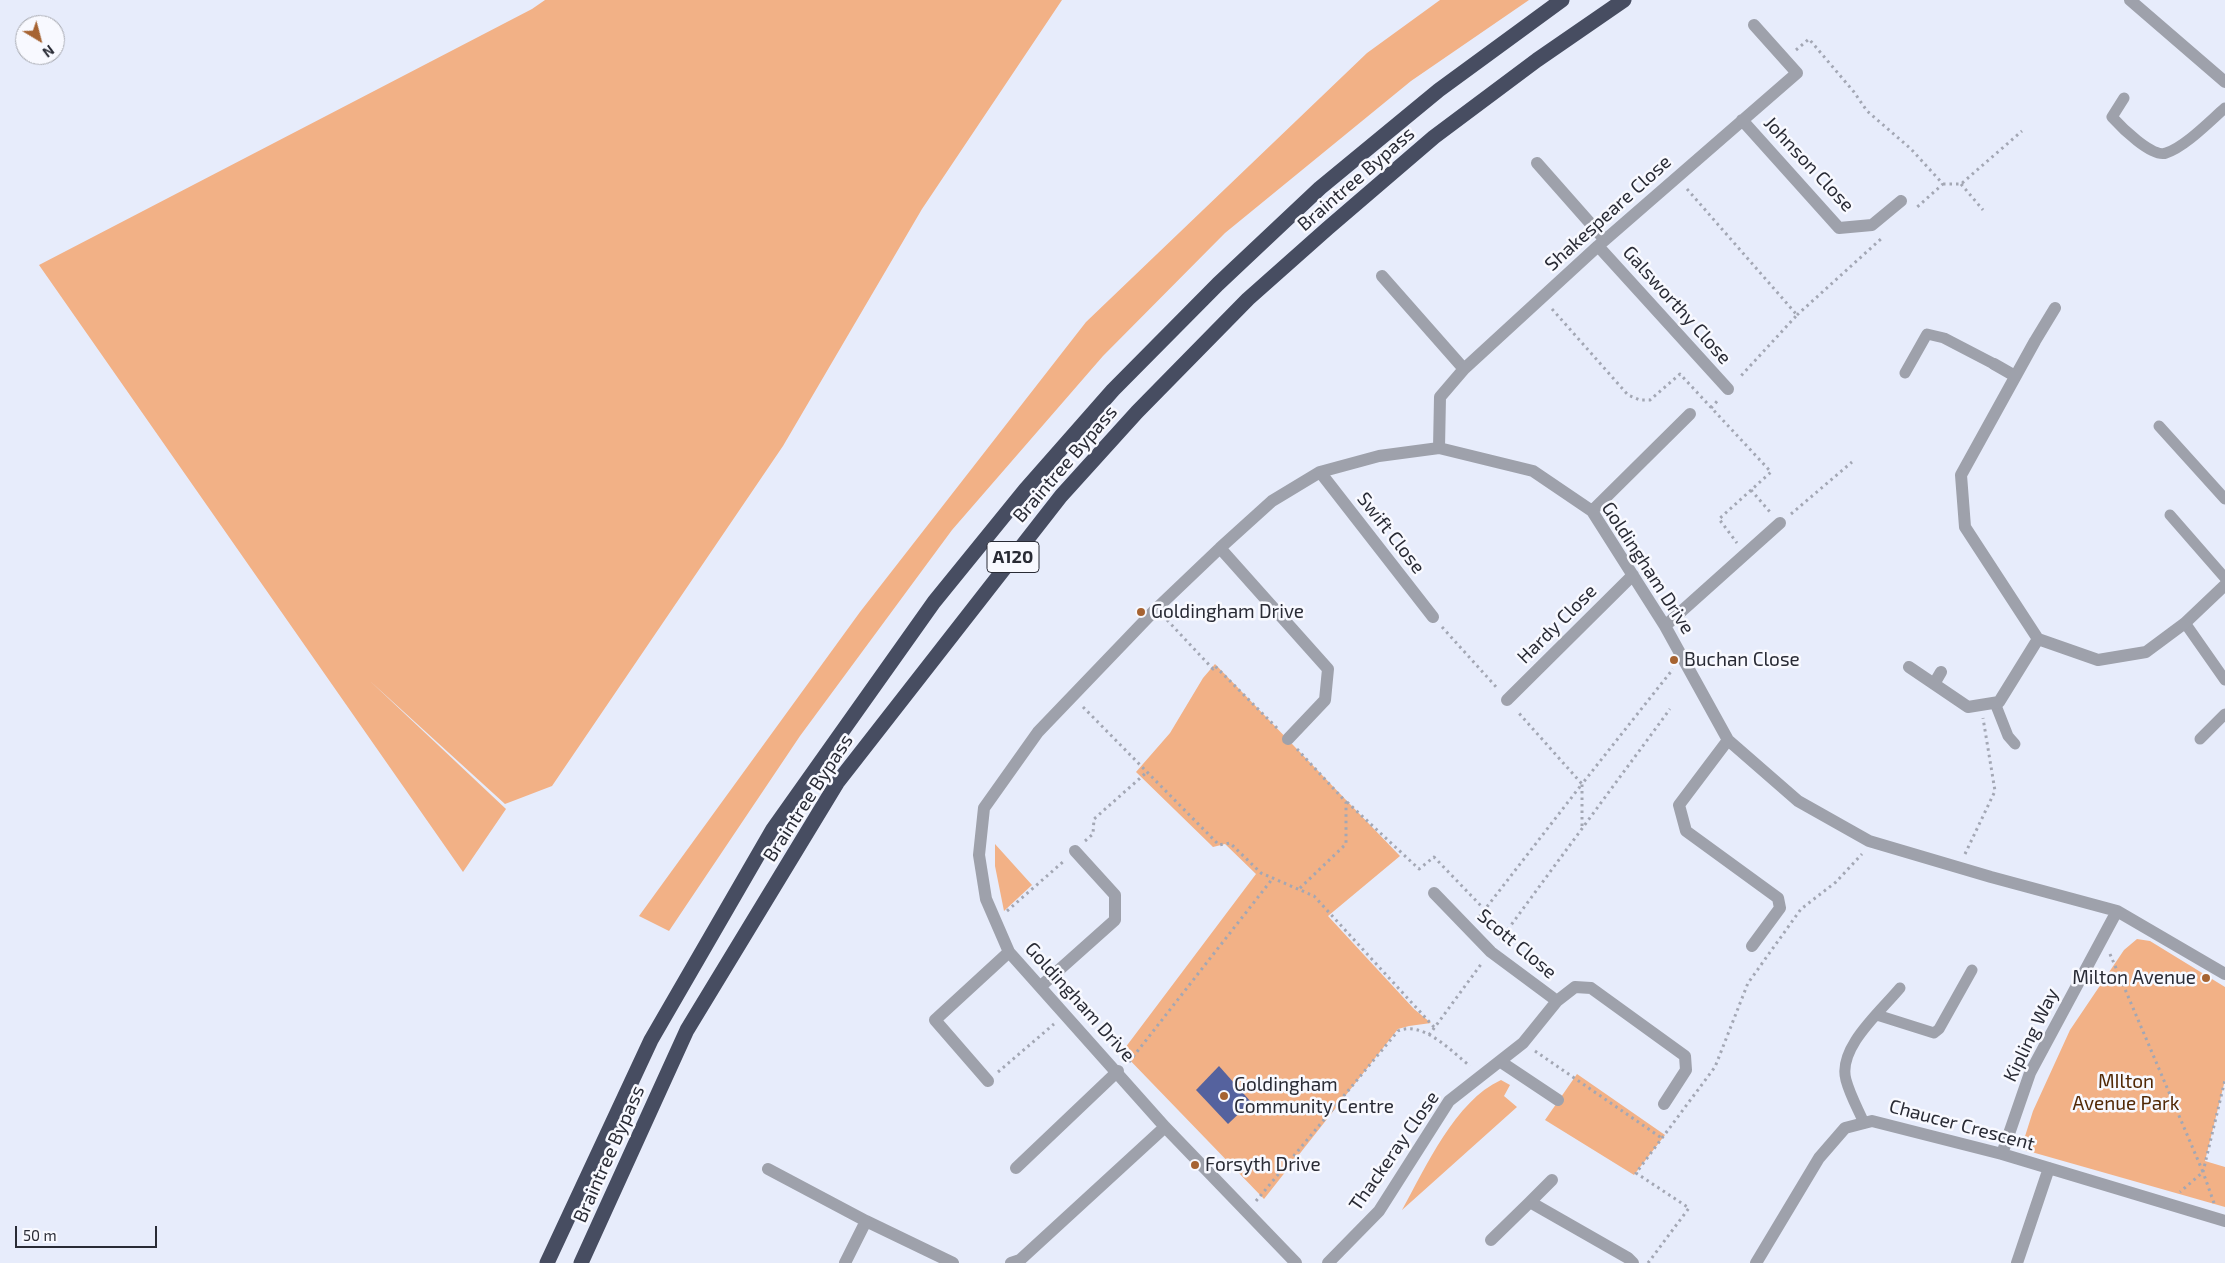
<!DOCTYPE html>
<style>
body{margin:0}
#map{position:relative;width:2225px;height:1263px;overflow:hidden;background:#e7ecfb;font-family:"Exo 2",sans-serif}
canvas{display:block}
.north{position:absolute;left:15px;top:15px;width:50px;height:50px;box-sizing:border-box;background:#f8f9ff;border:1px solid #a5a7ae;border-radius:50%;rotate:143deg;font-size:14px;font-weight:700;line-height:20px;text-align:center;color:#292b35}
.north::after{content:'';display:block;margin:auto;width:18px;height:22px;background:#a66332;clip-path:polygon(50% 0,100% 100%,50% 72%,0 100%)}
.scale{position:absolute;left:15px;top:1226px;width:142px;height:22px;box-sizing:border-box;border:2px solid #292b35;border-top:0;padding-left:6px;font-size:15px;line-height:18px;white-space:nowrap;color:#292b35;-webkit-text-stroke:4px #f8f9ff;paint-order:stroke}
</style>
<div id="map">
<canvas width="2225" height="1263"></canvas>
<div class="north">N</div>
<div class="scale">50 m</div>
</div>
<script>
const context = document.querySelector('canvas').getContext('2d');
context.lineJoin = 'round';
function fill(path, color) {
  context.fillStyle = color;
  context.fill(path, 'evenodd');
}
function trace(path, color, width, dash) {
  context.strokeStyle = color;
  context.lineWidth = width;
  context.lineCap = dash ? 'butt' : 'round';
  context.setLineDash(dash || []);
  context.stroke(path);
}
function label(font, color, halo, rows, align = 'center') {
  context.font = font + ' "Exo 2",sans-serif';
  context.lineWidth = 5;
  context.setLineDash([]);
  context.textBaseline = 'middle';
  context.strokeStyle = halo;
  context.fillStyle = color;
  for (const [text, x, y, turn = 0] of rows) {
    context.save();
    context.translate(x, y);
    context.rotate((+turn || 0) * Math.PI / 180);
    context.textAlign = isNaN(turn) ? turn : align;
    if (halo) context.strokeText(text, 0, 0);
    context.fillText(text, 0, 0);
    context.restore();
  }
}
fill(new Path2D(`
 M545,0H1062L922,209L783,446L552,786L505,804L370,681L506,809L463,872L39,265L532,9Z
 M1440,0H1529L1411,81L1225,233L1103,356L952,530L800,736L669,931L639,916L860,612L1086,322L1367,53Z
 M1215,664L1400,856L1328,916L1414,1009L1431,1023L1409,1026L1398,1029L1264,1199L1122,1052L1256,874L1225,844L1213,847L1136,772L1170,733L1203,678Z
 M995,844L1032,885L1004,911L995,866Z
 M2137,939L2150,941L2225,987V1080L2205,1161L2225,1167V1207L2021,1149L2033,1111L2070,1030L2124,950Z
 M1577,1074L1665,1135L1634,1175L1545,1120Z
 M1501,1080L1510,1085L1504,1096L1517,1107L1402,1210C1426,1167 1455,1101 1501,1080Z`), '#f2b186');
fill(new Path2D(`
 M1219,1066L1251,1102L1228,1124L1196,1090Z`), '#55629e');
trace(new Path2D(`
 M1796,50L1809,39L1854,92L1867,111L1911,149L1943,184L1915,209
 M1943,184H1961L2022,131
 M1961,184L1983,210
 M1687,189L1797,315L1739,378
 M1552,309L1628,395L1640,400H1650L1680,374L1771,472L1719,519L1737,543
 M1797,315L1882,238
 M1711,408L1719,399
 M1751,490L1770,512
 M1791,514L1852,462
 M1167,620L1213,669L1215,666L1277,728
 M1442,627L1498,689
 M1083,707L1219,845L1230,843L1261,873L1314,896L1434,1027
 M1297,749L1346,802V844L1299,889
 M1347,802L1419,869L1434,857L1485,910
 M1582,826V784L1673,669
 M1085,841L1093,834L1094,819L1147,772
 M1965,854L1995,791L1983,718
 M1007,911L1064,861
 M1479,917L1582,784L1517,711
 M1500,940L1670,709
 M2110,954L2203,1172L2180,1192
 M1429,1035L1482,963
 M1535,1051L1663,1139
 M1129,1062L1273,878
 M998,1072L1054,1024
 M1256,1201L1398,1031C1423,1020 1452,1052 1470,1066
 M2214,1203L2203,1172L2225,1080
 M1648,1263L1689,1208L1636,1173L1715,1067L1748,983L1801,909L1836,882L1862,854`), '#a3a7b4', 3, [2.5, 4]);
trace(new Path2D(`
 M2124,98L2112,117C2121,127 2152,158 2166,153C2185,147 2210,121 2225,108
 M1905,373L1927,334L1944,338L1994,364
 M2159,426L2225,499
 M2170,515L2225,578
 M2185,623L2225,680
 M1995,703L2008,736L2015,744
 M2200,739L2225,714
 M1877,1015L1934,1033L1939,1029L1972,970
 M1864,1123C1858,1109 1850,1095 1846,1080C1837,1048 1881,1011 1900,988`), '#9ea1ab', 11);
trace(new Path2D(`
 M2130,0L2225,82
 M1742,120L1839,228L1872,225L1901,201
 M1537,163L1605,240
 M1598,246L1728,389
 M1382,276L1464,369
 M2055,308L2035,341L1961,475L1965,527L2038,639L2098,660L2146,652L2185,623L2225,585
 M1994,364L2015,376
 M1439,448L1440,397L1464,369L1598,246L1797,73L1754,25
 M1320,472L1433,617
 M1592,511L1690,414
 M1220,548L1328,669L1325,700L1288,739
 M1665,626L1780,523
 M1909,667L1968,707L1999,702L2038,639
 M1934,684L1941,672
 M1507,700L1633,575
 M1728,740L1679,805L1686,831L1778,898L1780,908L1752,946
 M1434,893L1491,952L1557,1001
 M1041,986L1115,920V895L1075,851
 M1501,1062L1558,1100
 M988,1081L935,1020L1009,952
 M2002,1154L2030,1073L2117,911
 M1016,1168L1118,1071
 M768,1169L866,1221L953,1263
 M1530,1202L1552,1180
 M1491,1240L1530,1202L1628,1258L1633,1263
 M845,1263L866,1221
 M1011,1263L1020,1260L1165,1127
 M1296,1263L1165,1127L1009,952L986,899L979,855L984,808L1038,732L1156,609L1220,548L1272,501L1320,472L1379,456L1439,448L1533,471L1592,511L1665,626L1728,740L1798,801L1869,841L1991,877L2117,911L2225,974
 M1328,1263L1379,1211L1449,1101L1523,1043L1557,1001L1575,987L1591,988L1685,1056L1686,1070L1664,1104
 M1756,1263L1819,1158L1845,1128L1872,1121L2002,1154L2225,1221
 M2017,1263L2049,1168`), '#9ea1ab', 12);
trace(new Path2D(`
 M547,1263L651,1040L773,829L934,602L1025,490L1113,390L1218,284L1320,188L1439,90L1562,0
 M581,1263L687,1030L837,783L1061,496L1137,412L1248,299L1328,228L1434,137L1537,60L1624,0`), '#474d61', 15);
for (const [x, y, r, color] of [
 [1141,612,5,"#a66332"],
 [1674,660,5,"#a66332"],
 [2206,978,5,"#a66332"],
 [1224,1096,5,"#a66332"],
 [1195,1165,5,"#a66332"]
]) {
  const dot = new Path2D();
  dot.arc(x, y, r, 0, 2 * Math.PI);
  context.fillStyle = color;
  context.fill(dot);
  trace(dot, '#f8f9ff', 2);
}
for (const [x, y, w] of [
 [1013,557,52]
]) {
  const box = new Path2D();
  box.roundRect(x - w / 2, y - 15.5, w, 31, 4);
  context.fillStyle = '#f8f9ff';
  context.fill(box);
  trace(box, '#292b35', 1);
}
label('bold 18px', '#292b35', null, [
 ["A120",1013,557]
]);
label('19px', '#292b35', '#f8f9ff', [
 ["Johnson Close",1809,164,47],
 ["Braintree Bypass",1356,179,-41],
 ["Shakespeare Close",1608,213,-42],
 ["Galsworthy Close",1677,305,48],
 ["Braintree Bypass",1065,464,-49],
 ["Swift Close",1391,533,52],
 ["Goldingham Drive",1648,568,57],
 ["Hardy Close",1557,624,-45],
 ["Braintree Bypass",808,798,-57],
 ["Scott Close",1517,944,40],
 ["Goldingham Drive",1080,1002,48],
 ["Kipling Way",2031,1035,-64],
 ["Chaucer Crescent",1962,1125,15],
 ["Thackeray Close",1394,1151,-55],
 ["Braintree Bypass",609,1154,-66]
]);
label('19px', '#292b35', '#f8f9ff', [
 ["Goldingham Drive",1151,612],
 ["Buchan Close",1684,660],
 ["Milton Avenue",2196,978,"right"],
 ["Goldingham",1234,1085],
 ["Community Centre",1234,1107],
 ["Forsyth Drive",1205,1165]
], 'left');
label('19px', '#512805', '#f8f9ff', [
 ["MIlton",2126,1082],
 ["Avenue Park",2126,1104]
]);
</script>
